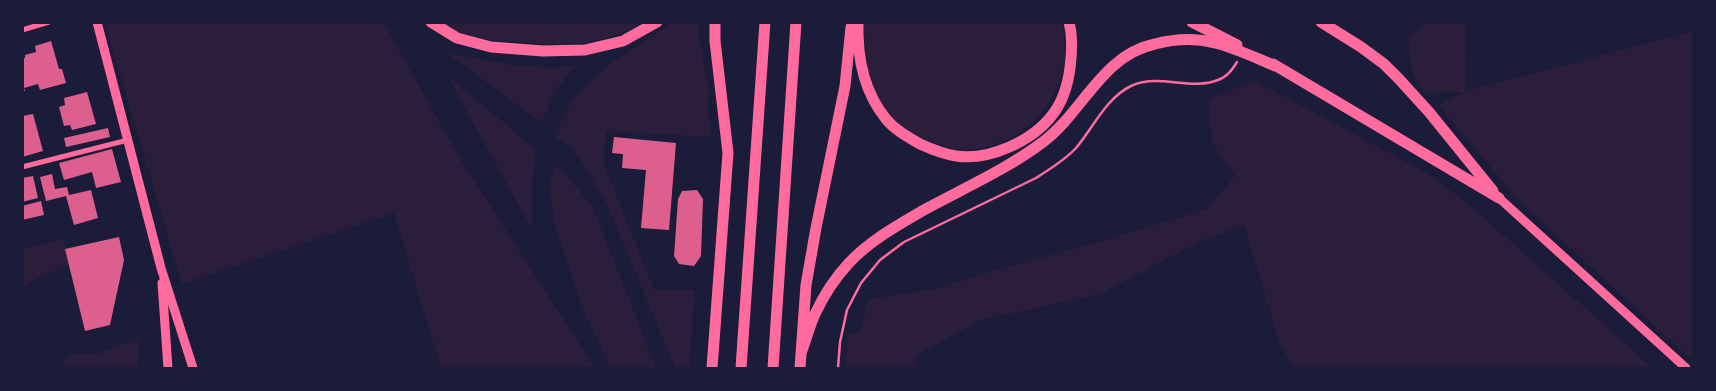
<!DOCTYPE html>
<style>
body{margin:0}
#map{position:relative;width:1716px;height:391px;overflow:hidden;background:#1b1b3a;font-family:Lato,sans-serif}
canvas{display:block}
.frame{position:absolute;inset:0;border:24px solid #1b1b3a;pointer-events:none}
</style>
<div id="map">
<canvas width="1716" height="391"></canvas>
<div class="frame"></div>
</div>
<script>
const context = document.querySelector('canvas').getContext('2d');
context.lineJoin = 'round';
function fill(path, color) {
  context.fillStyle = color;
  context.fill(path, 'evenodd');
}
function trace(path, color, width, dash) {
  context.strokeStyle = color;
  context.lineWidth = width;
  context.lineCap = dash ? 'butt' : 'round';
  context.setLineDash(dash || []);
  context.stroke(path);
}
fill(new Path2D(`
 M105,23H384L459,157L595,368H441L394,213L182,284Z
 M440,23H642L620,34L588,43L544,44L490,40L459,33Z
 M672,23H699V41L709,87L708,115L712,137L606,131L603,162L654,290H694L690,368H675L608,206L573,148L554,137L573,98L611,63Z
 M864,23H1062C1064,36 1067,50 1064,64C1055,117 1004,158 949,148C943,146 937,144 931,142C912,135 891,121 881,103C867,77 864,51 864,23Z
 M1424,23H1465L1466,91L1693,31V361L1521,203L1438,105L1463,92L1423,93L1412,71L1408,36L1422,30Z
 M447,53L513,65L552,68L577,65L556,90L541,123Z
 M446,74L536,150L532,182V221L530,226Z
 M1254,80L1432,176L1472,207L1653,368H1294L1279,342L1244,225L1197,243L1100,294L981,320L915,356L918,368H845L847,336L858,332L870,299L934,289L1013,265L1095,243L1207,209L1235,176L1213,144L1208,100Z
 M557,165L592,205L656,368H610L583,308L555,226L549,184Z
 M64,239L69,264L34,280L23,287L22,249Z
 M139,337V368H64L63,360L72,355L100,353Z`), '#2a1e3b');
fill(new Path2D(`
 M51,41L59,69H62L66,83L40,90L38,84L24,88L25,91L22,92V59L25,58V55L36,52L35,46Z
 M87,92L96,124L72,130L70,125L64,126L59,107L65,105L64,98Z
 M33,114L43,151L22,157V116Z
 M108,128L110,137L66,147L64,138Z
 M614,137L676,143L669,230L641,228L646,170L622,168L623,154L612,153Z
 M112,149L121,182L96,188L92,172L64,180L59,163Z
 M52,174L55,189L67,187L69,195L91,190L98,218L74,225L66,196L46,201L40,177Z
 M33,176L38,198L22,202V178Z
 M697,190L703,199L701,256L694,266L679,264L674,256L678,199L682,191Z
 M41,201L44,215L22,220V206Z
 M119,237L124,260L110,325L85,331L65,249Z`), '#dd5f8e');
trace(new Path2D(`
 M838,368L840,342L847,310L861,283L880,260L904,242L1036,178C1050,169 1065,160 1076,148C1093,128 1106,98 1131,86C1158,73 1191,91 1218,80C1227,77 1232,70 1237,62`), '#ff6b9d', 2.5);
trace(new Path2D(`
 M22,30L49,22
 M22,167L128,140`), '#ff6b9d', 5);
trace(new Path2D(`
 M97,22L161,268L193,368
 M1499,198L1686,368
 M162,283L168,368`), '#ff6b9d', 9);
trace(new Path2D(`
 M431,22L457,38L491,47L543,51L585,50L623,41L657,22
 M858,22C857,57 864,92 886,119C895,130 908,137 920,144C931,149 943,154 956,156C989,161 1033,141 1053,114C1063,101 1068,83 1070,68C1072,53 1073,37 1069,22
 M1192,22L1237,45
 M1321,22L1361,47L1384,64L1399,79L1429,112L1493,191
 M1273,64L1499,198
 M801,353C806,341 809,327 815,314C823,297 835,278 848,264C868,242 896,226 922,211C962,189 1006,170 1043,142C1083,112 1102,55 1155,44C1174,39 1196,38 1215,43C1236,48 1258,59 1278,67
 M712,368L728,153L715,41V22
 M741,368L765,22
 M773,368L796,22
 M800,368L806,285L816,228L845,86L851,27`), '#ff6b9d', 11);
</script>
